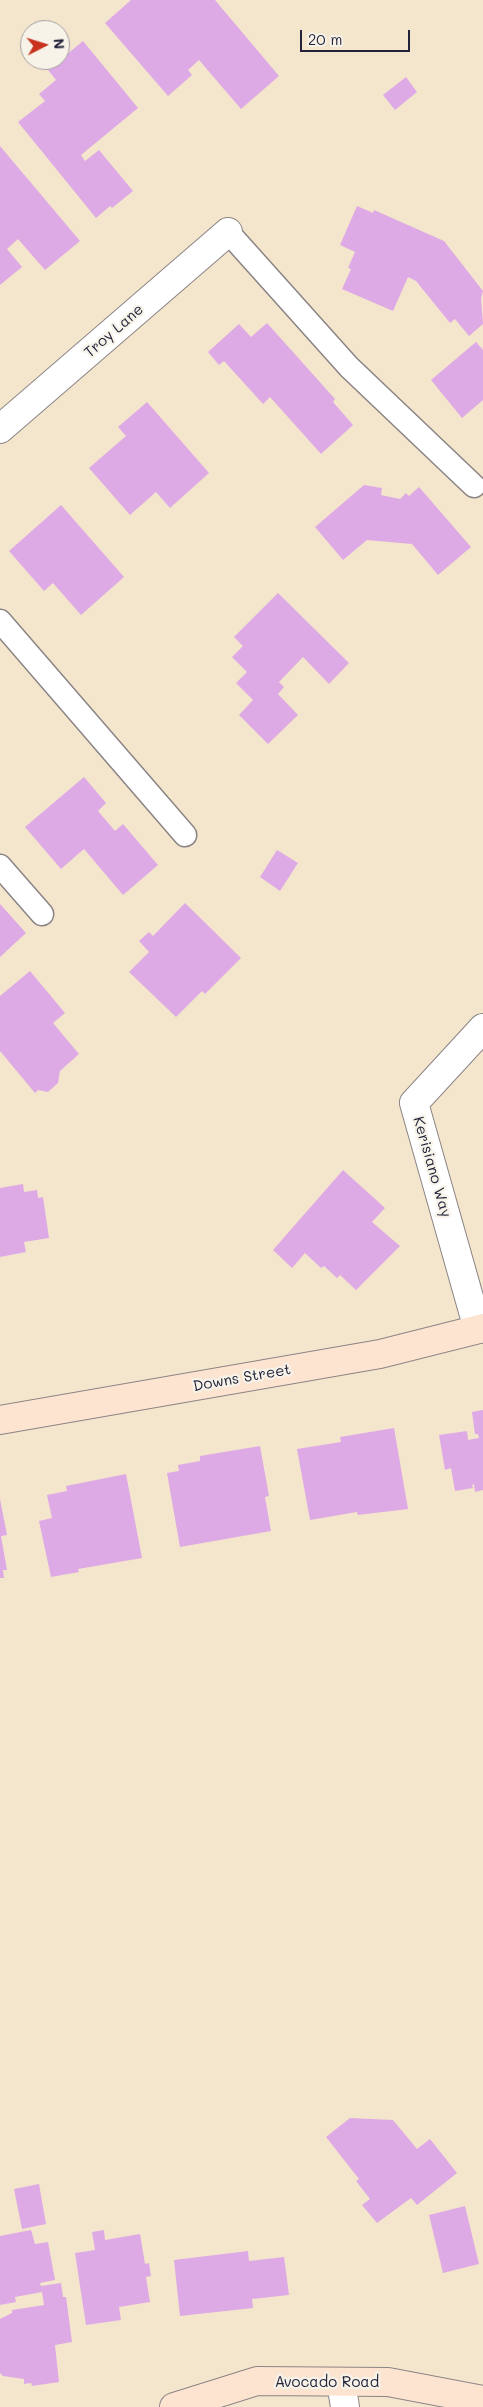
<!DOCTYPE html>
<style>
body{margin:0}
#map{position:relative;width:483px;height:2407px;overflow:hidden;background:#f4e5cd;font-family:Mali,sans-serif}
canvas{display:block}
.north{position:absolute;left:20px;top:20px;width:50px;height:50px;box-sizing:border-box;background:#f7f3e8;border:1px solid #a29fa3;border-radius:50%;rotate:85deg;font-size:14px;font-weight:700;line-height:20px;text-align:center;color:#22223b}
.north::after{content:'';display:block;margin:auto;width:18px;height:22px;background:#c8321e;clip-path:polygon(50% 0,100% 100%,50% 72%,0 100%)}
.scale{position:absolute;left:300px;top:30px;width:110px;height:22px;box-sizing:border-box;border:2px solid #22223b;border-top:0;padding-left:6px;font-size:15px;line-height:18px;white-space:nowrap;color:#22223b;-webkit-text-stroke:4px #f7f3e8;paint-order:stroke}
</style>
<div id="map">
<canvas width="483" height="2407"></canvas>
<div class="north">N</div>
<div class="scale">20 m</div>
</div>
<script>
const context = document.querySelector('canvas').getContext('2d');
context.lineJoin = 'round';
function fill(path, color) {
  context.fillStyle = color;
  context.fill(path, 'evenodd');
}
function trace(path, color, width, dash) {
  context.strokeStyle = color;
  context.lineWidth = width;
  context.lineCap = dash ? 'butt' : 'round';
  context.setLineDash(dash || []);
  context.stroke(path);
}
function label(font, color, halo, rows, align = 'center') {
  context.font = font + ' Mali,sans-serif';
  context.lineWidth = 4.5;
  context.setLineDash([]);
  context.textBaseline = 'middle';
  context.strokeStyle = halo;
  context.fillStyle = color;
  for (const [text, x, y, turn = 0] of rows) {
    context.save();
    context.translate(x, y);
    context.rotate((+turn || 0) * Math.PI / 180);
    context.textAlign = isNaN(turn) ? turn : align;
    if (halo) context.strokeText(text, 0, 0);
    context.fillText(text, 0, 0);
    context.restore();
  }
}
fill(new Path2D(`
 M131,0H215L279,76L241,109L199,60L188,70L192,75L168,96L105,23Z
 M83,41L138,108L81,155L85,161L99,150L133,191L112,208L110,206L96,218L18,122L45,101L39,94L56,80L48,70Z
 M406,77L417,92L395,110L383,95Z
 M0,146L80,241L45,270L18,239L7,249L22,267L0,285Z
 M357,206L373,213L374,210L444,241L483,291L481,298L483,324L469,336L455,319L450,323L416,281L408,277L393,311L342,289L351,269L348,268L355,252L340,245Z
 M267,323L335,399L333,402L353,425L321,454L270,397L263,404L224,361L219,365L208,352L239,324L251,337Z
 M476,342L483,350V400L462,418L431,380Z
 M147,402L209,473L170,508L156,492L130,515L89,468L126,436L118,427Z
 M364,485L382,488L381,495L400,499L406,493L409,496L419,487L471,547L438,575L412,544L367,540L343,560L315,527Z
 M61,505L124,577L81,615L53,583L44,591L9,551Z
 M278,593L349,663L329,684L303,657L279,682L284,687L278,694L298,715L268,744L239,715L253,700L236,683L247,672L232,657L243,646L234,637Z
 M84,777L106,803L98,811L115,831L123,824L158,865L123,895L84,849L61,869L25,827Z
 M277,850L298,863L280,891L260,877Z
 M185,903L241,958L205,994L202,991L176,1017L129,972L149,952L139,941L149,932L153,936Z
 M0,904L26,933L0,957Z
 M30,971L65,1013L53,1023L79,1054L60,1071L58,1083L48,1092L38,1090L35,1093L0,1051V996Z
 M343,1170L385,1208L372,1222L400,1246L356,1290L340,1275L337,1278L324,1266L321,1268L305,1253L292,1268L273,1250Z
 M23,1184L24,1192L37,1190L38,1198L43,1197L49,1238L24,1242L26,1252L0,1257V1188Z
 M483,1410V1490L475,1492L474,1484L472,1485L473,1488L455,1491L451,1468L445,1470L439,1435L467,1431L468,1440L479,1438L478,1434H475L472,1412Z
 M394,1428L408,1509L358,1515L357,1512L310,1520L297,1449L341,1442L340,1437Z
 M260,1446L269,1496L265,1497L271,1531L180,1547L167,1473L179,1471L178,1465L200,1461V1456Z
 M126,1474L142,1558L78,1569L79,1572L51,1577L39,1521L52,1518L47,1495L67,1491L66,1486Z
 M0,1499L7,1535L1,1536L7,1570H3L4,1578H0Z
 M350,2118L393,2120L417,2149L430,2139L457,2173L417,2205L411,2198L377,2223L362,2205L370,2199L356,2181L359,2179L326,2137Z
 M39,2184L46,2224L22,2229L14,2189Z
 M465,2206L479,2264L443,2273L429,2215Z
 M31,2230L35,2244L48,2242L55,2280L40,2283L41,2286L61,2283L63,2297H66L72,2342L55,2345L59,2382L32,2386L31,2383L24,2384V2379L3,2376L0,2373V2319L12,2313V2310L44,2305L42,2292L15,2297L16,2302L0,2305V2236Z
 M104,2230L105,2240L140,2234L145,2264L149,2263L151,2276L146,2277L150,2302L119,2307L121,2320L86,2325L75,2253L95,2250L92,2232Z
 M248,2251L249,2261L284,2257L289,2295L252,2299L253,2308L180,2316L174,2260Z`), '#deaae5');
const lane = new Path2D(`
 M228,232L349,367L474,486
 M0,621L185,835
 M0,866L42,914`);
const street = new Path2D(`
 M0,429L228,232
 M478,1329L414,1103L483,1028
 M341,2382L345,2407`);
const secondary = new Path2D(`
 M0,1420L380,1354L483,1328
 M174,2407L257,2381L388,2382L483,2400`);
trace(lane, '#8b8484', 25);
trace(street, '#8b8484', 30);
trace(secondary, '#8b8484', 30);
trace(lane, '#fff', 22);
trace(street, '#fff', 28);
trace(secondary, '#fde4d1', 28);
label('15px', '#22223b', '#f7f3e8', [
 ["Troy Lane",114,331,-41],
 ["Kerisiano Way",432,1167,74],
 ["Downs Street",242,1378,-10],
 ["Avocado Road",327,2382]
]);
</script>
